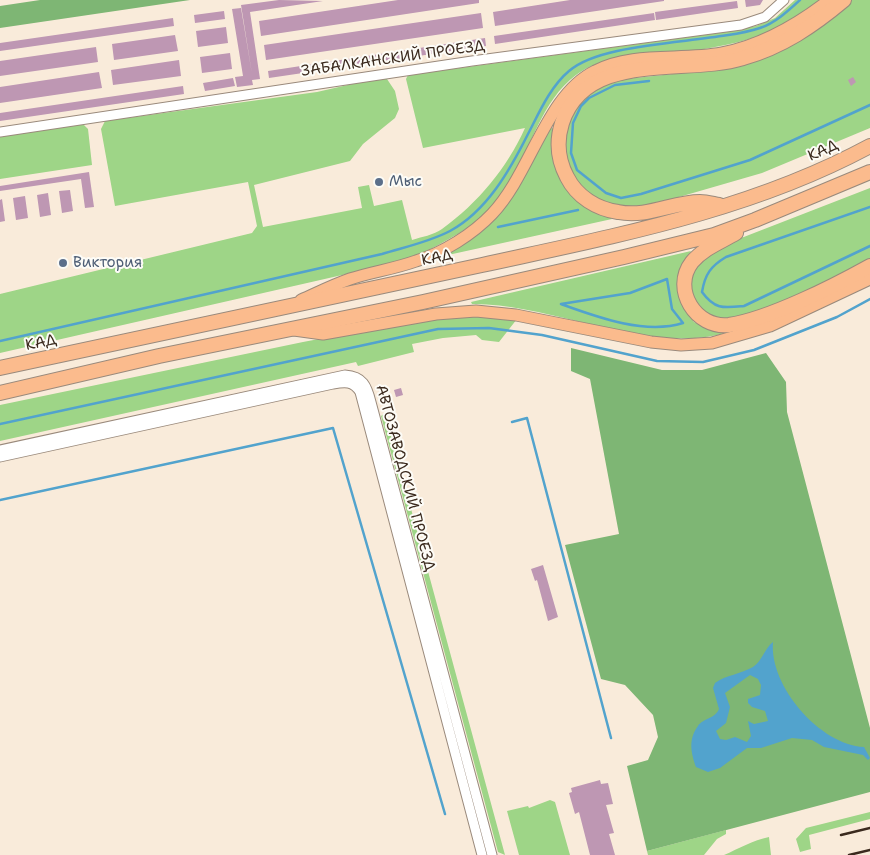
<!DOCTYPE html>
<meta charset="utf-8">
<style>
body{margin:0}
canvas{display:block;background:#f9ebda}
</style>
<canvas width="870" height="855"></canvas>
<script>
const context = document.querySelector('canvas').getContext('2d');
context.lineJoin = 'round';
function fill(path, color) {
  context.fillStyle = color;
  context.fill(path, 'evenodd');
}
function trace(path, color, width, dash) {
  context.strokeStyle = color;
  context.lineWidth = width;
  context.lineCap = dash ? 'butt' : 'round';
  context.setLineDash(dash || []);
  context.stroke(path);
}
function label(font, color, halo, rows, align = 'center') {
  context.font = font + ' "Shantell Sans",sans-serif';
  context.lineWidth = 4;
  context.setLineDash([]);
  context.textBaseline = 'middle';
  context.strokeStyle = halo;
  context.fillStyle = color;
  for (const [text, x, y, turn = 0] of rows) {
    context.save();
    context.translate(x, y);
    context.rotate((+turn || 0) * Math.PI / 180);
    context.textAlign = isNaN(turn) ? turn : align;
    if (halo) context.strokeText(text, 0, 0);
    context.fillText(text, 0, 0);
    context.restore();
  }
}
fill(new Path2D(`
 M795,0H821C774,40 722,48 663,54C633,57 601,56 576,75C542,100 530,149 510,184C488,222 445,242 408,260L0,353V294L252,233L257,226L248,182L115,206L101,129L105,121L317,92L374,79H387L395,91L399,109L395,118L363,144L350,161L254,185L263,227L362,208L358,187L369,185L374,206L402,200L412,240C421,237 434,235 442,229C478,203 507,168 525,128L423,148L406,79L408,75L718,33L756,26L775,18Z
 M852,0H870V128L762,173L641,208L610,206L587,193L573,176L565,155L566,135L571,116L582,97L616,80L720,69L835,14Z
 M82,123L88,129L92,165L0,179V135Z
 M551,128L554,129V159L612,219L448,255L447,253L495,218L509,202Z
 M870,188V260C840,276 748,325 717,319C704,316 693,301 690,289C686,268 705,257 718,247Z
 M691,251L684,262L679,293L682,305L694,322L703,326L731,331C653,358 554,303 472,304L471,302Z
 M467,315L517,319L499,342L482,340L476,335L443,338L412,344L414,352L358,366L356,362L0,441V405L303,342L420,320Z
 M385,413L505,855L498,852L381,416Z
 M550,800L555,802L570,855H519L507,811L528,806L529,808Z
 M870,812V819L809,835L811,849L800,852L796,839L806,828Z
 M726,830V834L717,839L704,855H648L647,851Z
 M769,837L771,855H724C738,849 753,840 769,837Z`), '#9ed587');
fill(new Path2D(`
 M40,0H190L0,28V6Z
 M571,348L662,370H702L766,353L786,382L787,412L870,728V792L647,851L627,766L648,760L658,737L653,715L625,685L601,679L565,545L619,534L590,379L571,371Z`), '#7eb674');
fill(new Path2D(`
 M773,642C769,686 820,745 864,747L870,758L868,760L863,755L824,747L812,740L792,738L761,748H747L720,768L708,772L696,767C691,753 688,739 698,726C703,718 715,719 719,709L713,688L715,683C726,675 741,674 753,667C763,660 764,649 773,642ZM750,675L758,679L761,685L760,695L748,699V703L752,707L765,711L768,721L754,724L748,721L751,736L747,742L735,737L726,740L720,739L716,731L726,723L730,707L725,693Z`), '#52a3cd');
trace(new Path2D(`
 M649,81L615,85L589,98L581,106L573,123L571,153L577,170L606,193L621,198L641,194L750,160L870,105
 M870,207L726,257C711,266 705,274 702,292C715,310 724,308 744,306L870,246
 M498,227L578,210
 M667,279L672,309L683,323C645,335 597,317 561,304L630,293Z
 M0,341L382,254C405,247 429,242 450,231C487,211 510,170 528,134C539,113 550,87 569,71C604,40 711,44 760,28C775,23 788,11 800,0
 M512,422L527,418L611,738
 M0,424L438,329L489,328L542,335L657,361L703,362L754,350L837,317L870,299
 M0,500L333,428L445,814`), '#52a3cd', 2.5);
fill(new Path2D(`
 M279,0L323,1L250,12L260,79L252,80L253,85L237,87L235,77L243,76L232,9L241,8L252,74L241,5Z
 M398,0H479V3L261,36L259,21Z
 M570,0H664V1L495,26L493,12Z
 M745,0H763L760,5L746,7Z
 M737,1L738,8L656,20L655,12Z
 M224,11L225,19L195,23L194,15Z
 M481,13L483,28L266,60L264,45Z
 M654,13L655,20L495,44L494,36Z
 M173,18L174,26L0,51V43Z
 M226,27L228,43L198,47L196,31Z
 M175,35L178,51L114,60L112,44Z
 M485,38L486,46L269,78L268,71Z
 M96,47L98,62L0,76V61Z
 M230,53L232,69L202,73L200,57Z
 M179,60L181,76L113,85L111,70Z
 M99,72L102,88L0,103V87Z
 M853,77L856,82L851,86L848,80Z
 M233,78L235,86L205,91L203,83Z
 M183,86L184,94L0,121V113Z
 M89,172L94,207L85,208L81,179L0,191V186Z
 M70,190L73,211L62,213L59,191Z
 M48,193L51,215L40,217L37,195Z
 M25,196L28,218L16,220L13,198Z
 M2,199L5,221L0,222V200Z
 M401,388L403,395L396,397L394,390Z
 M543,565L558,617L548,621L537,580L535,581L531,569Z
 M600,780L601,784L608,783L613,804L606,805L614,833L609,834L615,855H590L579,812L575,814L569,793L572,792L571,788Z`), '#be97b3');
const minor = new Path2D(`
 M0,132L472,61L741,25L765,17L784,0
 M0,450L345,375C363,376 367,386 371,402L492,855
 M0,457L333,384C345,382 353,381 360,392L482,855`);
const major = new Path2D(`
 M301,300C317,293 333,285 350,279C371,272 394,269 416,261C443,253 473,234 492,214C531,173 546,95 595,71C633,51 681,61 722,53C762,45 797,25 829,0
 M294,330L323,334L436,314L476,311L516,315L651,342L681,345L712,343L770,326L870,279`);
const highway = new Path2D(`
 M719,205C713,204 707,202 700,202C673,202 647,218 618,212C597,209 577,197 567,177C558,160 556,142 562,123C586,49 685,76 743,58C782,47 813,26 844,0
 M736,233C721,242 704,248 692,262C671,289 696,329 729,325C769,319 834,286 870,266
 M0,368C161,333 322,300 482,265C614,236 750,211 870,146
 M0,393L159,356L423,302L624,257L714,235L755,220L870,172`);
trace(minor, '#9a8a7c', 11);
trace(major, '#9a8a7c', 13);
trace(highway, '#9a8a7c', 16);
trace(minor, '#fff', 9);
trace(major, '#fbbb8d', 11);
trace(highway, '#fbbb8d', 14);
trace(new Path2D(`
 M841,835L870,828
 M849,855L870,850`), '#3b2a1e', 2.5);
for (const [x, y, r, color] of [
 [379,182,5,"#5c6f8a"],
 [63,263,5,"#5c6f8a"]
]) {
  const dot = new Path2D();
  dot.arc(x, y, r, 0, 2 * Math.PI);
  context.fillStyle = color;
  context.fill(dot);
  trace(dot, '#fdfcf7', 2);
}
label('15px', '#3b2a1e', '#fdfcf7', [
 ["ЗАБАЛКАНСКИЙ ПРОЕЗД",393,59,-8],
 ["КАД",823,151,-24],
 ["КАД",437,258,-12],
 ["КАД",41,343,-12],
 ["АВТОЗАВОДСКИЙ ПРОЕЗД",405,478,75]
]);
label('15px', '#4e5e75', '#fdfcf7', [
 ["Мыс",389,182],
 ["Виктория",73,263]
], 'left');
</script>
